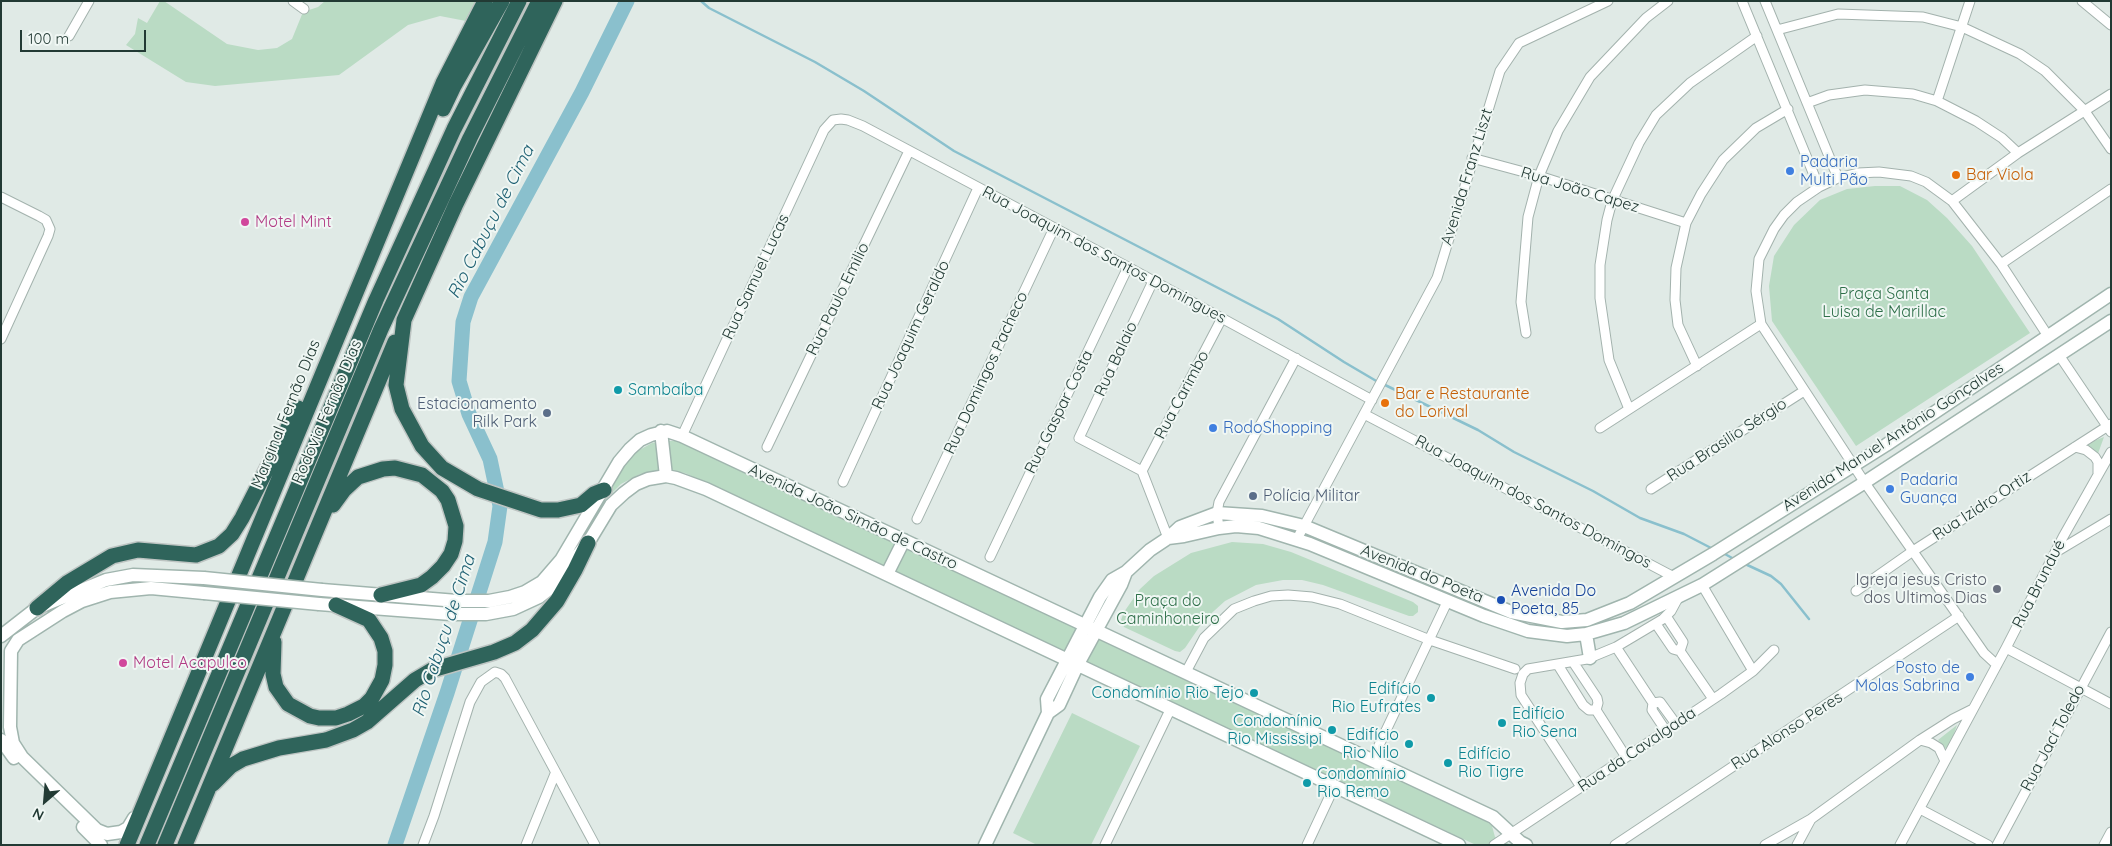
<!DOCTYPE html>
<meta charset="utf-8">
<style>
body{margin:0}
#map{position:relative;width:2112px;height:846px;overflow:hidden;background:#e0eae6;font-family:Quicksand,sans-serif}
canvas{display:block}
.frame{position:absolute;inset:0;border:2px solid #223a34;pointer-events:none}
.north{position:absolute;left:20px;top:776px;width:50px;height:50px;-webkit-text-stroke:4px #f0f7f4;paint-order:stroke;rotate:207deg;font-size:14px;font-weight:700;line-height:20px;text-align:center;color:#223a34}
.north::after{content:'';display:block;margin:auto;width:18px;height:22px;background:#223a34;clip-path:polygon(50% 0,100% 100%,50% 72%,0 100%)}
.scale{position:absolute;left:20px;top:30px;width:126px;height:22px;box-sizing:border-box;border:2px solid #223a34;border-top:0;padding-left:6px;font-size:15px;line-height:18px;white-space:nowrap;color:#223a34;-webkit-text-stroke:4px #f0f7f4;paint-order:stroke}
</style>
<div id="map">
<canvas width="2112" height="846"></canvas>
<div class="frame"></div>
<div class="north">N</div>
<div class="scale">100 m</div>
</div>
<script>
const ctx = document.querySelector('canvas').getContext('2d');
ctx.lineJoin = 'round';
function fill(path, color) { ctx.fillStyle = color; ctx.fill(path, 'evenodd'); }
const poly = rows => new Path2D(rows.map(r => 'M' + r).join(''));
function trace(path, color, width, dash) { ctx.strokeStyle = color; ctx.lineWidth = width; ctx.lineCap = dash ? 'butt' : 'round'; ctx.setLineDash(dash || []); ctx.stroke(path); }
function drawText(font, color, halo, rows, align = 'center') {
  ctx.font = font + ' Quicksand,sans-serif'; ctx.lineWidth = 4; ctx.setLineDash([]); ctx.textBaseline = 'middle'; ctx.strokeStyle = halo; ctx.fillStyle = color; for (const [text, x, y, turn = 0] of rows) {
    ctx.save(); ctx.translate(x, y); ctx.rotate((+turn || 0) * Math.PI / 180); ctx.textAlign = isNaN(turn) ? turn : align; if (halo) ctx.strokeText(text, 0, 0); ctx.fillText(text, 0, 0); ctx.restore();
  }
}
fill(poly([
 [160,1,164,1,227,44,258,50,277,48,292,39,303,12,318,7,325,1,476,1,466,21,440,16,408,25,339,75,215,86,186,82,126,45,135,34,138,18,147,23],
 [1875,186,1900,186,1927,200,1947,218,1972,246,2030,333,1856,446,1772,321,1769,286,1774,256,1794,225,1820,200,1847,189],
 [2104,437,2096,459,2093,451,2086,444],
 [665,441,678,441,1485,820,1492,826,1495,837,1511,845,1476,845,685,473,666,470,640,474,621,484,603,502,623,466,634,453,652,443],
 [1232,542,1263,544,1291,552,1413,602,1418,606,1418,612,1413,616,1409,616,1323,585,1302,580,1283,580,1256,585,1225,601,1204,620,1185,648,1180,652,1175,651,1124,627,1121,620,1124,612,1140,589,1154,576,1191,553],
 [1072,713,1140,746,1091,845,1037,845,1013,833],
 [1957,725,1948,751,1938,740]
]), '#badbc4');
trace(poly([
 [701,1,709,8,815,62,864,91,954,151,1278,319,1344,362,1378,382],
 [1383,384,1478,430,1514,452,1593,491,1640,518,1684,534,1713,549],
 [1723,553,1734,559],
 [1743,563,1771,576,1781,584,1809,619]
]), '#8ac0cd', 2.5);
trace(poly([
 [395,845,447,693,495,542,500,506,490,459,469,414,459,381,463,322,471,297,582,92,627,1]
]), '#8ac0cd', 15);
const street = poly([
 [293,1,304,9],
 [1742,1,1819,187],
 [1765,1,1838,178],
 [2082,1,2111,25],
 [1777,30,1838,14,1923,17,1962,27,2020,54,2045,71,2084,110,2111,149],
 [69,36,89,1],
 [1937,101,1970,1],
 [1807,103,1829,95,1865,90,1913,94,1937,101,1976,121,2002,138,2018,153],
 [1472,158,1539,176,1686,223],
 [1,197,39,216,46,220,50,229,48,236,1,339],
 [1952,201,2018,153,2111,94],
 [2001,264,2111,189],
 [1153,281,1079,438,1142,471,1168,538],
 [1526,333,1521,302,1528,217,1539,176,1558,131,1590,77,1646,18,1668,1],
 [2059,355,2111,432],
 [1697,366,1678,325,1675,300,1676,268,1686,223,1701,194,1723,160,1756,128,1788,109],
 [1629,409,1609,360,1600,298,1600,265,1607,220,1612,201,1639,143,1656,115,1690,83,1757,36],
 [1364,414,1674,577],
 [1600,428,1761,324],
 [682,436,824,130,833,120,841,119,848,120,863,126,1128,267,1372,400],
 [767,447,909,151],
 [2075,447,2086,450,2095,457,2098,462,2098,473],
 [1142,471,1222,318],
 [843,482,978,188],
 [1651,489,1804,391],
 [917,519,1054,228],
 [1219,528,1217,513,1219,502,1296,358],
 [1297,539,1437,278,1500,71,1519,43,1608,1],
 [2056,552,2111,519],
 [990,557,1128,267],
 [1702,585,1753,671],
 [1856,591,1913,551,2111,424],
 [1666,616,1683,642,1680,651],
 [1656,624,1673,649,1680,651,1713,699],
 [1616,647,1653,703,1652,710,1666,731],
 [2006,648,2111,704],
 [1573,662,1597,698,1598,703,1596,710,1626,757],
 [1558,665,1583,705,1589,710,1596,710],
 [1997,665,1984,653,1968,630,1865,483,1761,324,1756,291,1759,259,1774,229,1784,215,1797,202,1819,187,1838,178,1858,173,1879,172,1911,176,1926,182,1952,201,2001,264,2048,336],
 [1186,672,1204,638,1234,609,1254,601,1271,596,1288,595,1312,597,1340,604,1430,640,1515,669],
 [1653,703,1660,702,1676,724],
 [1920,740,1931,743,1939,748,1945,761],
 [1372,760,1448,600],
 [1581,787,1521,695,1520,683,1523,674,1528,669,1534,668,1587,659,1616,647,1663,619,1671,611,1678,598],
 [1920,809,1988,845],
 [423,845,434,816,470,702,481,682,495,672,501,674,505,678,595,845],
 [526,845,555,774],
 [1105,845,1171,708],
 [1307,845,1335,785],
 [1494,845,1721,694,1753,671,1774,650],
 [1615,845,1959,616],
 [1765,845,1811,819,1920,740,1953,719,1973,709],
 [1797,845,1811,819],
 [1900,845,2006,648,2063,537,2111,452],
 [1997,845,2111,632],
 [2104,845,2111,832]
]);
const secondary = poly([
 [661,431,666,476],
 [1168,538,1184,536,1219,528,1236,526,1259,528,1310,544,1484,616,1528,631,1567,636,1586,634,1624,623,1702,585,1859,486,2111,321],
 [887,574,904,540],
 [322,590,457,601,489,601,510,597,525,592,542,582,561,560,619,462,630,449,640,440,651,435,667,431,682,436,1493,817,1520,842,1526,845],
 [319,604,451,614,486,614,513,609,539,597,549,589,588,543,611,505,624,493,636,484,648,479,666,476,676,478,706,489,1459,845],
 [1586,634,1590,658],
 [1,636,37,608,106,580,133,575,204,578],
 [1048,713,1047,699,1100,597,1112,580,1126,572,1150,550,1168,538,1180,527,1217,513,1262,516,1304,526,1511,612,1562,622,1587,620,1630,603,1713,554,1886,445,2111,294],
 [1,740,14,758],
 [134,818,128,828,121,832,107,834,97,830,22,757,13,743,10,727,11,651,18,640,63,611,82,601,110,592,151,588,204,593],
 [83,827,101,845],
 [985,845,1048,713,1059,705,1078,664,1121,585,1126,572]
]);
const highway = poly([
 [555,1,456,204,404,320,396,385,402,409,422,446,442,468,478,489,541,510,558,510,581,505,594,494,604,490],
 [443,109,454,86,502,1],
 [333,505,344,490,358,477,383,469,395,468,422,475,442,491,448,500,456,526,455,541,451,554,443,566,432,577,421,585,381,595],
 [37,608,67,583,112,556,138,550,196,555,219,546,232,534,242,518,298,408],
 [274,642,273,674,276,687,288,704,310,716,319,718,336,718,348,714,364,706,372,698,382,680,385,665,385,651,381,638,369,620,336,605],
 [213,784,231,766,243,759,279,748,326,740,353,730,367,722,415,680,432,670,494,652,515,643,532,630,557,601,575,570,588,543],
 [127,845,443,83,485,1],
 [147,845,376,300,454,129,519,1],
 [165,845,381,329,470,138,539,1],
 [185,845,395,342]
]);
trace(street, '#a3b2ad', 11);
trace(secondary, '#a0b5ae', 15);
trace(highway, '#bdc4c2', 18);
trace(street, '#fff', 9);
trace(secondary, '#fff', 12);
trace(highway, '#2f645b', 15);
const secondaryBridge = poly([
 [204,578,322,590],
 [204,593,319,604]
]);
trace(secondaryBridge, '#a0b5ae', 15, []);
trace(secondaryBridge, '#fff', 12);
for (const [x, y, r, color] of [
 [1790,171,5,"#3f7fe0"],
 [1956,175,5,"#e8710a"],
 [245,222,5,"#d1479c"],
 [618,390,5,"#0f9aa8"],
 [1385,403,5,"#e8710a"],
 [547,413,5,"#5c6f8a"],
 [1213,428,5,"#3f7fe0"],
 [1890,489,5,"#3f7fe0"],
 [1253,496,5,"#5c6f8a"],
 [1997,589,5,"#6b7280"],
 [1501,600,5,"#1a4fb4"],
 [123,663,5,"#d1479c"],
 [1970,677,5,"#3f7fe0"],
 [1254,693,5,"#0f9aa8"],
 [1431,698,5,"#0f9aa8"],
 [1502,723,5,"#0f9aa8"],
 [1332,730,5,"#0f9aa8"],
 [1409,744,5,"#0f9aa8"],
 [1448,763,5,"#0f9aa8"],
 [1307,783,5,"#0f9aa8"]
]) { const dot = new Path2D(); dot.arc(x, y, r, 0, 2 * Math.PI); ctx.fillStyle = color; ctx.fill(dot); trace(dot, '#f0f7f4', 2); }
drawText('16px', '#366cbe', '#f0f7f4', [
 ["Padaria",1800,162],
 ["Multi Pão",1800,180],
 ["RodoShopping",1223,428],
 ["Padaria",1900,480],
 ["Guança",1900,498],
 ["Posto de",1960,668,"right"],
 ["Molas Sabrina",1960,686,"right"]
], 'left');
drawText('16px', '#c56008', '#f0f7f4', [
 ["Bar Viola",1966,175],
 ["Bar e Restaurante",1395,394],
 ["do Lorival",1395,412]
], 'left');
drawText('16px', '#223a34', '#f0f7f4', [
 ["Avenida Franz Liszt",1467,177,-73],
 ["Rua João Capez",1580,190,17],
 ["Rua Joaquim dos Santos Domingues",1104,255,28],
 ["Rua Samuel Lucas",756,277,-65],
 ["Rua Paulo Emilio",838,299,-64],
 ["Rua Joaquim Geraldo",911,335,-65],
 ["Rua Balaio",1116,359,-65],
 ["Rua Domingos Pacheco",986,373,-65],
 ["Rua Carimbo",1182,395,-62],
 ["Rodovia Fernão Dias",327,412,-67],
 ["Rua Gaspar Costa",1059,412,-64],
 ["Marginal Fernão Dias",286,414,-68],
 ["Avenida Manuel Antônio Gonçalves",1893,437,-33],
 ["Rua Brasilio Sérgio",1727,440,-33],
 ["Rua Joaquim dos Santos Domingos",1533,502,28],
 ["Rua Izidro Ortiz",1982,506,-33],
 ["Avenida João Simão de Castro",853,517,25],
 ["Avenida do Poeta",1422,574,22],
 ["Rua Brundué",2039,584,-63],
 ["Rua Alonso Peres",1787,731,-33],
 ["Rua Jací Toledo",2053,738,-62],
 ["Rua da Cavalgada",1637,750,-34]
]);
drawText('16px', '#b23c85', '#f0f7f4', [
 ["Motel Mint",255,222],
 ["Motel Acapulco",133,663]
], 'left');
drawText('16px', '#2e6f49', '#f0f7f4', [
 ["Praça Santa",1884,294],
 ["Luisa de Marillac",1884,312],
 ["Praça do",1168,601],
 ["Caminhoneiro",1168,619]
]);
drawText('16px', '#0d838f', '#f0f7f4', [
 ["Sambaíba",628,390],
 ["Edifício",1421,689,"right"],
 ["Rio Eufrates",1421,707,"right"],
 ["Condomínio Rio Tejo",1244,693,"right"],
 ["Edifício",1512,714],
 ["Rio Sena",1512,732],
 ["Condomínio",1322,721,"right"],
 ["Rio Mississipi",1322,739,"right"],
 ["Edifício",1399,735,"right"],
 ["Rio Nilo",1399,753,"right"],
 ["Edifício",1458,754],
 ["Rio Tigre",1458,772],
 ["Condomínio",1317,774],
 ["Rio Remo",1317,792]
], 'left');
drawText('16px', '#4e5e75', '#f0f7f4', [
 ["Estacionamento",537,404],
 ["Rilk Park",537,422],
 ["Polícia Militar",1263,496,"left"]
], 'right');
drawText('16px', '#5b616d', '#f0f7f4', [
 ["Igreja jesus Cristo",1987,580],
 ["dos Ultimos Dias",1987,598]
], 'right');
drawText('16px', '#164399', '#f0f7f4', [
 ["Avenida Do",1511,591],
 ["Poeta, 85",1511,609]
], 'left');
drawText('italic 18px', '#1f6173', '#f0f7f4', [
 ["Rio Cabuçu de Cima",491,222,-63],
 ["Rio Cabuçu de Cima",444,636,-72]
]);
</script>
